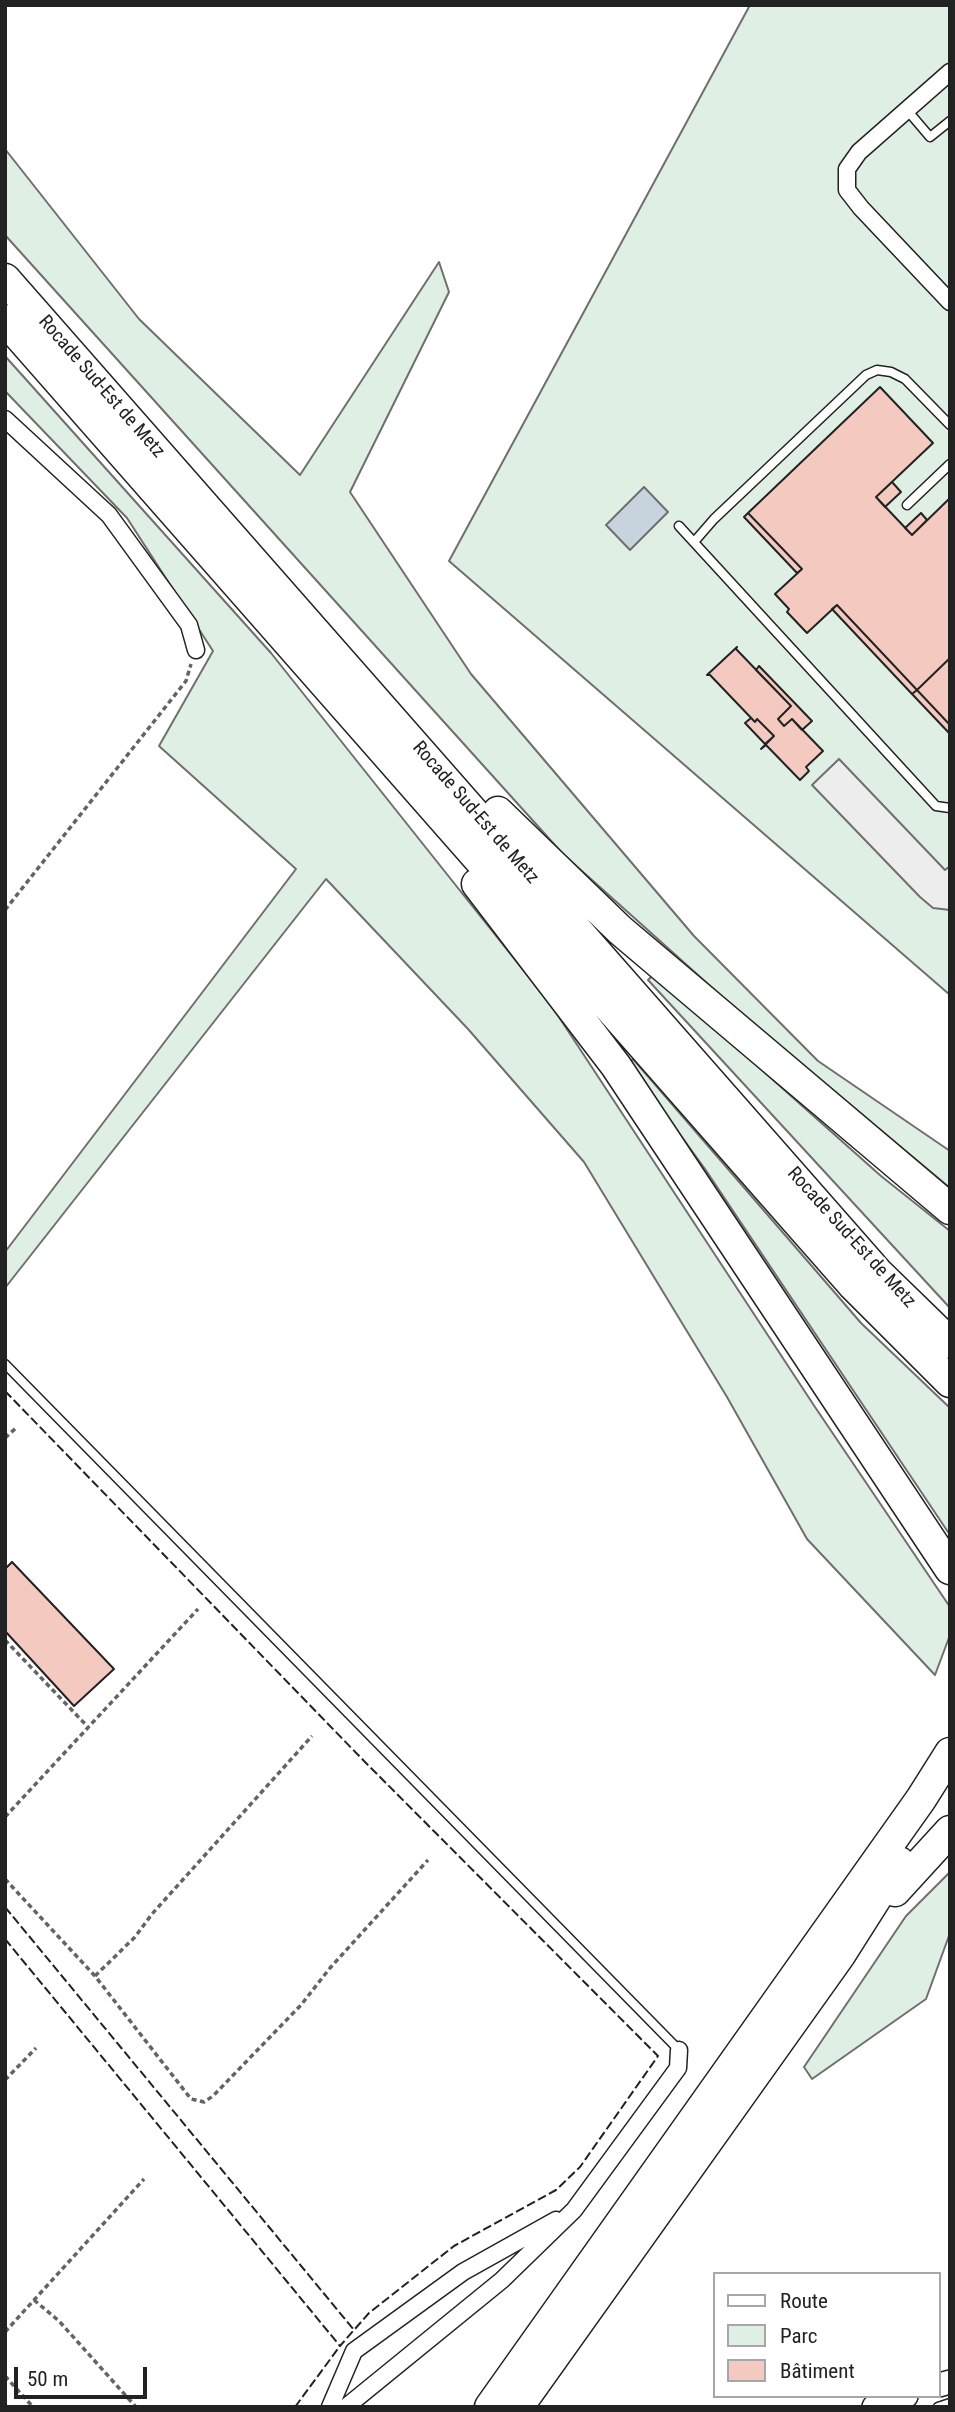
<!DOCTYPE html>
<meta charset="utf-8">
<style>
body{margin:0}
#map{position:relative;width:955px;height:2412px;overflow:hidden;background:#fff;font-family:"Roboto Condensed",sans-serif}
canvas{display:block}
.frame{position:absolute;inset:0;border:7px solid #222;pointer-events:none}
.legend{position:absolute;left:713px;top:2272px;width:228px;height:126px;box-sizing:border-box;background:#fff;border:2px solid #a7a7a7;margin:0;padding:9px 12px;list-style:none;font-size:21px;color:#222}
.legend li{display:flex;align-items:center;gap:14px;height:35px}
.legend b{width:35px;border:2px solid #a7a7a7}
.scale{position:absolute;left:14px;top:2367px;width:133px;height:32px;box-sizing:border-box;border:4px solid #222;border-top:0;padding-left:9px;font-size:21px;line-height:24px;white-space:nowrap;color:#222;-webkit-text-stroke:5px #fff;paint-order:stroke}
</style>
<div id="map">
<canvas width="955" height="2412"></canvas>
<div class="frame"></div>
<ul class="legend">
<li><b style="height:9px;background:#fff"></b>Route</li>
<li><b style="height:19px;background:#e0efe3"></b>Parc</li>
<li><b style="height:19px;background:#f3c9c0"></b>Bâtiment</li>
</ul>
<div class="scale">50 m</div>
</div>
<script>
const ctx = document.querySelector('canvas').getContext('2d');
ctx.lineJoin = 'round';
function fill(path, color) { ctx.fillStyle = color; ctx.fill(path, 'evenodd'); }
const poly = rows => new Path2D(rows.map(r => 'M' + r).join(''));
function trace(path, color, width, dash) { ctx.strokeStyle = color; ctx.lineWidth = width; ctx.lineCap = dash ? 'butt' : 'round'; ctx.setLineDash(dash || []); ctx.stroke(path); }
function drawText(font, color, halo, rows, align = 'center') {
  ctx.font = font + ' "Roboto Condensed",sans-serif'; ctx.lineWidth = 5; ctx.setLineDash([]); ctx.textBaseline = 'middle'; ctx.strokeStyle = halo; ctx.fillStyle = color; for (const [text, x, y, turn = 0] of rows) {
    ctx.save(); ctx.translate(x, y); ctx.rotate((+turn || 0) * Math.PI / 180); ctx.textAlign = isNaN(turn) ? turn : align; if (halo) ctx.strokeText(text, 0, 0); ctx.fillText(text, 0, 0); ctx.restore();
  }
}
const green = poly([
 [750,5,950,5,950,995,449,561,750,5],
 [5,149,139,319,300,475,439,262,449,292,350,492,471,674,694,936,818,1061,950,1151,950,1188,747,1019,563,854,5,235,5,149],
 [5,356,271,653,551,1005,815,1407,950,1607,950,1635,935,1675,807,1539,727,1397,584,1162,468,1029,326,879,5,1288,5,1252,296,869,159,746,213,651,127,518,5,391,5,356],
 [654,974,881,1176,950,1231,950,1308,648,980,654,974],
 [633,1059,861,1323,950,1408,950,1535,705,1169,628,1063,633,1059],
 [950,1872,950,1933,926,1999,812,2079,804,2067,906,1916,950,1872]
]);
fill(green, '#e0efe3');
trace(green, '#6f6f6f', 2);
const parking = poly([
 [839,759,945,870,950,866,950,910,933,908,920,897,812,785,839,759]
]);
fill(parking, '#ededed');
trace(parking, '#6f6f6f', 2);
const water = poly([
 [644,487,668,512,630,550,606,525,644,487]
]);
fill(water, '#c7d3dd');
trace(water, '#6f6f6f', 2);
const building = poly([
 [880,387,933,443,876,497,912,535,950,498,950,658,917,690,837,605,807,633,787,612,789,609,775,594,802,569,748,513,880,387],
 [892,482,901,492,885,507,876,497,892,482],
 [748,513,802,569,797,573,744,517,748,513],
 [921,513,927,520,912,535,905,528,921,513],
 [837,605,917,690,912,694,832,609,837,605],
 [737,647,736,649,791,706,778,719,784,726,792,719,823,751,806,767,809,771,800,780,766,745,761,749,774,736,757,719,755,722,710,675,707,675,737,647],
 [950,658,950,725,917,690,950,658],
 [759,666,812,721,802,730,792,719,784,726,778,719,791,706,756,670,759,666],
 [917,690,950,725,950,734,912,694,917,690],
 [751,718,755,722,757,719,774,736,765,744,745,723,751,718],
 [12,1562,114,1669,74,1706,5,1631,5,1569,12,1562]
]);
fill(building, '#f3c9c0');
trace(building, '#222', 2);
const lane = poly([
 [907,110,930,137,950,121],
 [907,505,950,464],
 [679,526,936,806,950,808],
 [694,542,714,519,866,375,877,370,891,372,905,379,950,425],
 [5,1364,679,2050],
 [938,2407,950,2403]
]);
const street = poly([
 [950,72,859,152,847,169,847,190,861,208,950,302],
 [5,419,109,515,189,625,196,650],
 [330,2407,354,2351,463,2272,556,2220],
 [346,2407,502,2280,574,2210,678,2068,679,2050]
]);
const secondary = poly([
 [939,2385,950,2382],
 [874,2407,906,2396]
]);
const highway = poly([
 [5,279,877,1272,950,1343],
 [5,320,854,1286,950,1382],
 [498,812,620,930,950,1209],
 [477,884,616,1066,950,1569],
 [895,1891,950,1831],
 [490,2407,921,1799,950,1753],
 [518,2407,840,1955,899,1862]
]);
trace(lane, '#222', 11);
trace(street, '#222', 19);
trace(secondary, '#222', 26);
trace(highway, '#222', 33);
trace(poly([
 [5,910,186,681,191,664],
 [5,1438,16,1428],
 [5,1640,88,1727],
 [5,1817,198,1609],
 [5,1879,95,1976,191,2099,204,2102,213,2096,301,2005,330,1968,428,1860],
 [95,1976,135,1937,152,1914,312,1736],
 [5,2080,36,2048],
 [34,2300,59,2321,136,2407],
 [5,2332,144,2179],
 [5,2376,33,2407]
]), '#646464', 3.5, [5, 3.5]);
trace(lane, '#fff', 8);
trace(street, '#fff', 16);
trace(secondary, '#fff', 23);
trace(highway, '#fff', 30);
trace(poly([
 [5,1391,364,1761,658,2056,580,2167,556,2190,454,2246,369,2313,354,2330,5,1907],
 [5,1939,340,2346,354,2330],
 [295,2407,340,2346]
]), '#222', 2, [9, 3.5]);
drawText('19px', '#222', '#fff', [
 ["Rocade Sud-Est de Metz",101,387,49],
 ["Rocade Sud-Est de Metz",475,813,49],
 ["Rocade Sud-Est de Metz",851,1238,48]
]);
</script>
